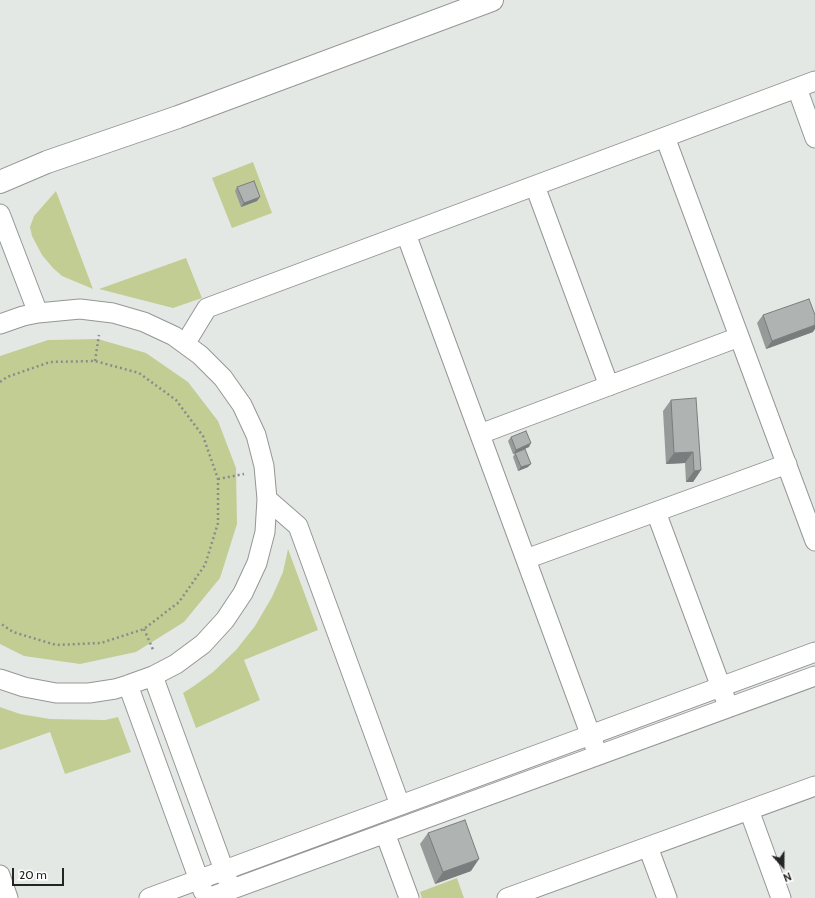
<!DOCTYPE html>
<style>
body{margin:0}
#map{position:relative;width:815px;height:898px;overflow:hidden;background:#e4e8e5;font-family:Cabin,sans-serif}
canvas{display:block}
.north{position:absolute;left:763px;top:846px;width:40px;height:40px;-webkit-text-stroke:3px #fff;paint-order:stroke;rotate:159deg;font-size:11px;font-weight:700;line-height:16px;text-align:center;color:#232423}
.north::after{content:'';display:block;margin:auto;width:14px;height:18px;background:#232423;clip-path:polygon(50% 0,100% 100%,50% 72%,0 100%)}
.scale{position:absolute;left:12px;top:868px;width:52px;height:18px;box-sizing:border-box;border:2px solid #232423;border-top:0;padding-left:5px;font-size:12px;line-height:14px;white-space:nowrap;color:#232423;-webkit-text-stroke:3px #fff;paint-order:stroke}
</style>
<div id="map">
<canvas width="815" height="898"></canvas>
<div class="north">N</div>
<div class="scale">20 m</div>
</div>
<script>
const ctx = document.querySelector('canvas').getContext('2d');
ctx.lineJoin = 'round';
function fill(path, color) { ctx.fillStyle = color; ctx.fill(path, 'evenodd'); }
const poly = rows => new Path2D(rows.map(r => 'M' + r).join(''));
function trace(path, color, width, dash) { ctx.strokeStyle = color; ctx.lineWidth = width; ctx.lineCap = dash ? 'butt' : 'round'; ctx.setLineDash(dash || []); ctx.stroke(path); }
fill(poly([
 [253,162,272,213,232,228,212,178],
 [56,191,93,289,62,276,53,268,42,255,32,236,30,227,34,216],
 [186,258,202,298,173,308,99,289],
 [98,339,146,353,188,382,218,421,236,468,237,524,220,578,184,622,136,652,80,664,24,656,0,644,0,356,48,340],
 [288,549,318,630,244,660,260,700,196,728,183,693,194,686,213,672,236,650,255,626,272,597,283,572],
 [0,707,20,714,50,719,105,720,118,717,131,752,65,774,50,732,0,750],
 [457,878,464,898,422,898,420,892]
]), '#c2cd94');
const minor = poly([
 [797,88,815,138],
 [665,137,815,541],
 [535,186,609,386],
 [0,214,38,313],
 [406,234,595,747],
 [0,324,23,316,38,313,80,309,113,313,144,322,174,336,200,355,223,378,242,405,256,435,264,466,267,499,265,532,257,563,243,593,225,620,203,644,176,664,153,676,128,685,115,689,89,693,56,693,24,687,0,679],
 [185,344,207,308,815,81],
 [480,434,739,337],
 [267,499,298,526,400,805],
 [656,512,725,698],
 [526,559,787,464],
 [153,676,228,881],
 [128,685,203,891],
 [749,810,781,898],
 [385,833,409,898],
 [648,847,667,898],
 [0,875,8,898],
 [149,898,815,652],
 [208,898,815,676],
 [507,898,815,786]
]);
const major = poly([
 [0,182,47,162,178,117,492,0]
]);
trace(minor, '#949795', 21);
trace(major, '#949795', 24);
trace(poly([
 [95,361,99,335],
 [0,382,7,377,50,362,95,361,139,373,176,400,203,436,218,479,218,523,205,565,179,602,144,629,101,643,56,645,13,632,0,623],
 [218,479,244,474],
 [144,629,154,652]
]), '#8a8c8a', 2.5, [2, 3]);
trace(minor, '#fff', 19);
trace(major, '#fff', 22);
fill(poly([
 [237,187,257,201,241,207,235,191],
 [763,315,813,332,766,349,757,323],
 [671,400,701,470,693,482,686,482,685,463,666,464,663,411],
 [511,437,529,447,516,452,528,467,518,471,513,457,515,453,513,454,508,441],
 [428,833,471,871,435,884,420,844]
]), '#969a99');
fill(poly([
 [260,197,257,201,241,207,244,203],
 [815,325,815,329,813,332,766,349,772,341],
 [531,443,529,447,513,454,516,450],
 [693,452,685,463,666,464,674,453],
 [531,464,528,467,518,471,521,467],
 [701,470,693,482,686,482,694,471],
 [479,859,471,871,435,884,443,872]
]), '#7a7d7d');
const building = poly([
 [254,181,260,197,244,203,237,187,254,181],
 [809,299,815,315,815,325,772,341,763,315,809,299],
 [696,398,701,470,694,471,693,452,674,453,671,400,696,398],
 [526,431,531,443,516,450,511,437,526,431],
 [525,449,531,464,521,467,515,453,525,449],
 [465,820,479,859,443,872,428,833,465,820]
]);
fill(building, '#afb3b2');
trace(building, '#7a7d7d', 1);
</script>
